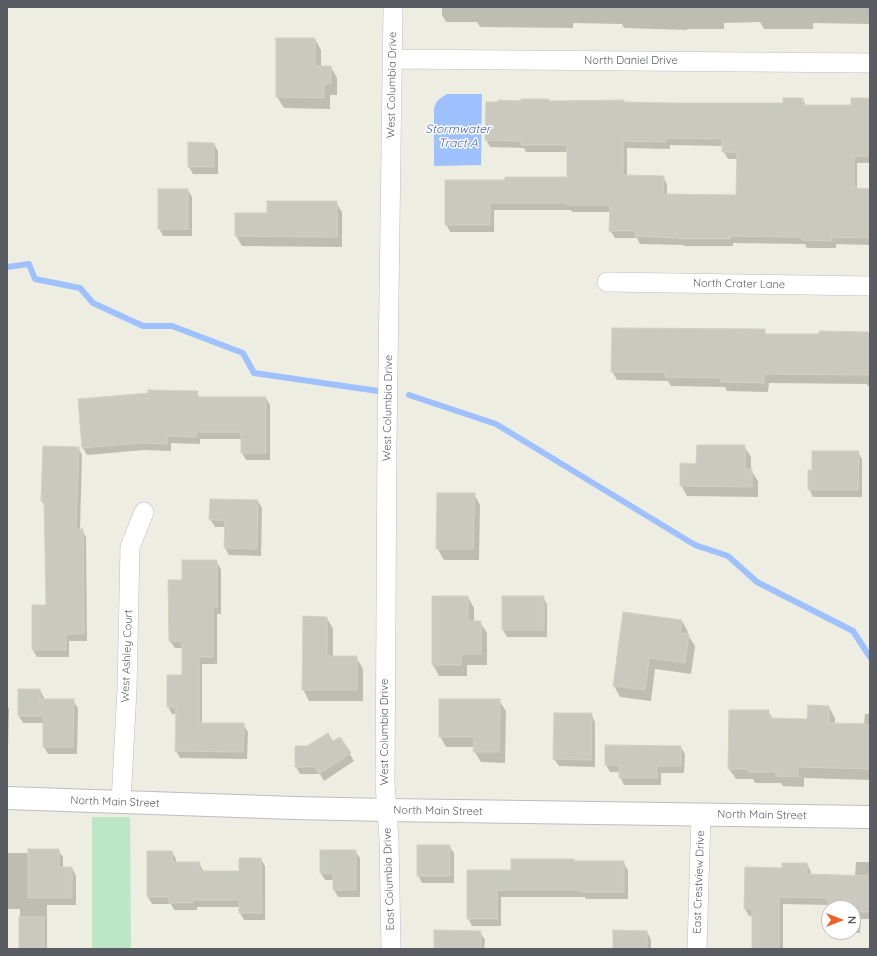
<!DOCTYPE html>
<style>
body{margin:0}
#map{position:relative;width:877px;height:956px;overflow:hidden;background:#edede1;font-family:Quicksand,sans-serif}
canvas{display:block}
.frame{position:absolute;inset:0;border:8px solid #5a5c63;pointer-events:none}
.north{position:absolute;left:821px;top:900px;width:40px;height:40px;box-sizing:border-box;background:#fff;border:1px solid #bdbec1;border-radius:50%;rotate:90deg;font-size:11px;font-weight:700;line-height:16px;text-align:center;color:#5a5c63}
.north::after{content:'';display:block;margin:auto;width:14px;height:18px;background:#ef5f26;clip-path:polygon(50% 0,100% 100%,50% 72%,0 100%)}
</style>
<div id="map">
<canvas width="877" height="956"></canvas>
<div class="frame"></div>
<div class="north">N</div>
</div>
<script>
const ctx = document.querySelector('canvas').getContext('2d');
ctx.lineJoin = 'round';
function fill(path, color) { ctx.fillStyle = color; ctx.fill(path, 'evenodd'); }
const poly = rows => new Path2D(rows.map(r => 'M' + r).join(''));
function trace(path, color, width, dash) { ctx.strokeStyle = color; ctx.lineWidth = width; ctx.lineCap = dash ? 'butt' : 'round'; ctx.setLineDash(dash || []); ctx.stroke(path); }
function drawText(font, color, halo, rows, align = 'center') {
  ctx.font = font + ' Quicksand,sans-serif'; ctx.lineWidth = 3; ctx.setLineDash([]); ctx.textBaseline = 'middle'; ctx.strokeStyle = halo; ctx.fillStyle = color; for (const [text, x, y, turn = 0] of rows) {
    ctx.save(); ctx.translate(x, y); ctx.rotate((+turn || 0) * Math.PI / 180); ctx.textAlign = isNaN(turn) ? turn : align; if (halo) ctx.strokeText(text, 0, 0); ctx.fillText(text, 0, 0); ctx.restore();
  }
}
fill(poly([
 [92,817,130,817,131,949,92,949]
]), '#bce6c5');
fill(poly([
 [447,94,482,94,481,165,434,166,434,108,437,101,442,97]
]), '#9fc1ff');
fill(poly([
 [442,7,870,7,870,24,813,23,813,29,764,29,760,22,724,23,724,29,687,29,687,30,624,28,622,24,573,23,573,28,480,27,477,22,446,22,442,15],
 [277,39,315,39,321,50,321,67,331,67,337,78,337,95,330,95,330,109,284,108,277,97],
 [803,99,806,106,852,106,870,99,870,163,857,163,857,189,870,190,870,245,836,244,836,248,807,248,805,244,733,243,733,246,684,246,684,245,640,244,637,238,615,238,610,230,611,212,572,212,571,210,494,210,494,232,450,232,446,224,506,181,568,178,568,152,526,152,524,148,490,147,486,140,522,102,549,100,550,102,676,104,784,104],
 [670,145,723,146,723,151,728,159,738,159,737,196,667,195,667,184,663,177,627,176,627,148,670,149],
 [189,143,214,144,218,151,218,174,193,174,189,167],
 [188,190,192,197,192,236,163,236,159,228],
 [336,202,342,212,342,247,242,246,236,236],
 [764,330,767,335,820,335,868,333,870,337,870,386,868,386,867,384,769,383,768,392,727,391,725,387,671,386,668,381,617,380,612,371],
 [197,392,200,398,266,398,270,405,270,460,246,460,242,453,242,439,200,439,200,444,171,443,171,451,144,450,87,455,83,448],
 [744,446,751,457,751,470,758,481,758,497,687,496,681,485,697,465],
 [78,447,82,455,80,530,82,530,86,537,87,641,69,641,69,657,37,657,33,650,47,606,45,507,42,501],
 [858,452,862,459,862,497,813,497,809,489,813,471],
 [474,494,480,505,479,560,444,560,437,548],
 [258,501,262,508,261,556,229,555,225,548,225,527,215,527,210,519],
 [216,561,221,569,221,614,217,614,217,664,202,664,202,724,243,724,248,732,247,759,180,758,176,751,176,714,172,714,168,707,183,676,183,648,175,648,170,641,183,581],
 [468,597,474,608,474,622,480,622,487,633,487,665,467,665,467,676,439,676,433,665],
 [543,597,547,604,547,637,507,637,503,630],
 [327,618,333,629,333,657,356,657,363,669,363,701,309,701,303,689],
 [682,621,688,632,688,635,695,646,691,674,655,669,651,701,620,697,614,686],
 [40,690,44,698,44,700,73,700,78,708,77,754,48,754,44,747,44,723,23,723,19,716],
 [499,700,506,711,505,763,481,762,474,751,475,747,446,747,440,736],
 [7,706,9,709,8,750,7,750],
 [829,707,835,718,835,724,864,725,865,714,870,714,870,780,804,778,804,787,783,786,781,783,755,783,753,779,736,779,729,769,768,711,773,719,808,720],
 [555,714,591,714,595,722,595,767,559,766,554,759],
 [340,738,354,761,324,781,320,774,300,774,296,767,307,747,333,743],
 [681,747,685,754,684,773,661,773,661,785,624,785,620,777,620,772,610,772,606,765],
 [449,846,454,853,454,883,422,883,418,875],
 [58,850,63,857,63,868,72,868,76,876,76,905,47,905,47,949,20,949,20,909,7,909,7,853,29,853],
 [355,851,360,858,360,897,338,897,334,890,334,880,325,880,321,873],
 [172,852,176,859,176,863,199,863,204,872,240,872,261,859,265,866,265,920,244,920,240,913,240,907,197,907,197,910,174,910,171,904,152,904,148,897],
 [573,860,575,862,623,862,628,870,628,899,586,899,585,897,501,897,501,926,472,926,468,918,512,871],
 [856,862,870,862,870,919,861,919,860,933,832,932,853,932,853,908,829,908,829,927,828,925,828,905,783,904,783,949,753,949,753,916,749,916,745,909,782,869,807,864,811,872,811,875,855,877],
 [480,932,485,940,484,949,435,949],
 [647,932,651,939,651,949,614,949]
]), '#0003');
trace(poly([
 [7,267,29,264,35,279,80,288,93,303,143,326,172,326,243,353,254,373,378,391],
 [409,395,496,424,695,545,728,556,757,582,853,631,870,657]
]), '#9fc1ff', 6);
const building = poly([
 [276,38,315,38,315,66,331,66,331,84,324,84,324,98,276,97,276,38],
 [783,98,803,98,803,105,851,105,851,98,870,98,870,156,854,156,854,188,870,189,870,238,832,237,832,241,802,240,802,237,730,236,730,239,679,239,679,238,635,236,635,231,609,231,610,205,567,205,567,203,490,203,490,225,445,225,445,180,505,180,505,177,567,177,567,145,521,145,521,141,485,140,486,102,498,102,498,100,521,101,521,99,549,99,549,101,624,100,624,102,676,103,783,103,783,98],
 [666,138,722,139,722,152,737,152,736,195,663,194,664,176,623,175,623,141,666,142,666,138],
 [188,142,214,143,214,167,188,167,188,142],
 [158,189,188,189,188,229,158,229,158,189],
 [267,201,337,201,337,237,235,236,235,213,267,213,267,201],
 [612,328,765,329,765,334,819,334,819,331,868,332,868,338,870,338,870,375,764,374,764,383,721,382,721,378,665,377,665,372,611,372,612,328],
 [148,390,198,391,197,397,266,397,266,453,241,453,241,432,196,432,196,437,167,436,167,444,140,443,82,448,78,399,148,393,148,390],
 [697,445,745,445,745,469,752,469,752,487,680,486,680,463,696,464,697,445],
 [43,446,79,447,76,529,83,529,84,634,66,634,66,650,32,650,32,605,46,605,44,501,41,501,43,446],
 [812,451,859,451,858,490,808,490,808,470,812,470,812,451],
 [437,493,475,493,473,549,436,549,437,493],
 [210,499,258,500,257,549,224,548,225,520,209,520,210,499],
 [182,560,217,560,217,607,213,607,213,657,199,657,199,723,244,723,243,752,175,751,176,707,167,707,167,675,182,675,182,641,169,641,168,580,182,580,182,560],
 [432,596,468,596,468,621,481,621,481,654,461,654,461,665,432,665,432,596],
 [502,596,544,596,544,630,502,630,502,596],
 [623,612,682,620,680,633,689,634,685,663,649,658,645,690,613,686,623,612],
 [303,616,327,617,327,656,357,656,357,690,302,690,303,616],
 [18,689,40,689,40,699,74,699,73,747,43,747,43,716,18,716,18,689],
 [439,699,500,699,499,752,473,752,474,737,439,737,439,699],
 [808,705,829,706,829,723,870,724,870,769,798,767,798,777,776,776,776,772,748,772,748,769,728,769,729,710,769,710,769,718,807,719,808,705],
 [554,713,592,713,591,760,553,759,554,713],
 [328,733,333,741,340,737,351,753,319,774,315,767,295,767,295,746,307,746,328,733],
 [605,745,681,746,681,766,657,766,657,778,619,778,619,765,605,765,605,745],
 [417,845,450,845,450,876,417,876,417,845],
 [28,849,59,849,59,867,72,867,72,898,28,898,28,849],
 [320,850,356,850,356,890,333,890,333,873,320,873,320,850],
 [147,851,172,851,172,862,200,862,200,871,239,871,239,858,261,858,262,913,239,913,239,900,193,900,193,903,169,903,169,897,147,897,147,851],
 [511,859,574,859,574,861,624,861,624,892,580,892,580,890,497,890,497,919,467,919,467,870,511,870,511,859],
 [782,863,807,863,807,874,870,876,870,912,857,912,857,926,853,926,853,908,829,908,829,926,827,926,828,898,779,897,779,949,752,949,752,909,744,909,745,867,782,868,782,863],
 [19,917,44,917,44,949,19,949,19,917],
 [434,930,481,931,481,949,434,949,434,930],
 [613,930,647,931,647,949,613,949,613,930]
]);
fill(building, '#cac9c0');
trace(building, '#d2d0bf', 1);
const minor = poly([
 [393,59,870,63],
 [607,282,870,286],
 [121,802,127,689,130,547,144,512],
 [391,949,389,839,385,784,387,440,393,7],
 [697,949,701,814]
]);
const tertiary = poly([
 [7,798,295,808,387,810,870,817]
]);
trace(minor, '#bcbdc3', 20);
trace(tertiary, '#bcbdc3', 24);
trace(minor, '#fff', 19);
trace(tertiary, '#fff', 22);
drawText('11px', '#5a5c63', '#fff', [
 ["North Daniel Drive",631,61],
 ["West Columbia Drive",392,85,-89],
 ["North Crater Lane",739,284,1],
 ["West Columbia Drive",388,408,-89],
 ["West Ashley Court",127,656,-88],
 ["West Columbia Drive",385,732,-90],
 ["North Main Street",115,802,2],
 ["North Main Street",438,811,1],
 ["North Main Street",762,815,1],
 ["East Columbia Drive",389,879,-92],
 ["East Crestview Drive",699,882,-88]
]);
drawText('italic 12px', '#3e64c6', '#fff', [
 ["Stormwater",458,129],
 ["Tract A",458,143]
]);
</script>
